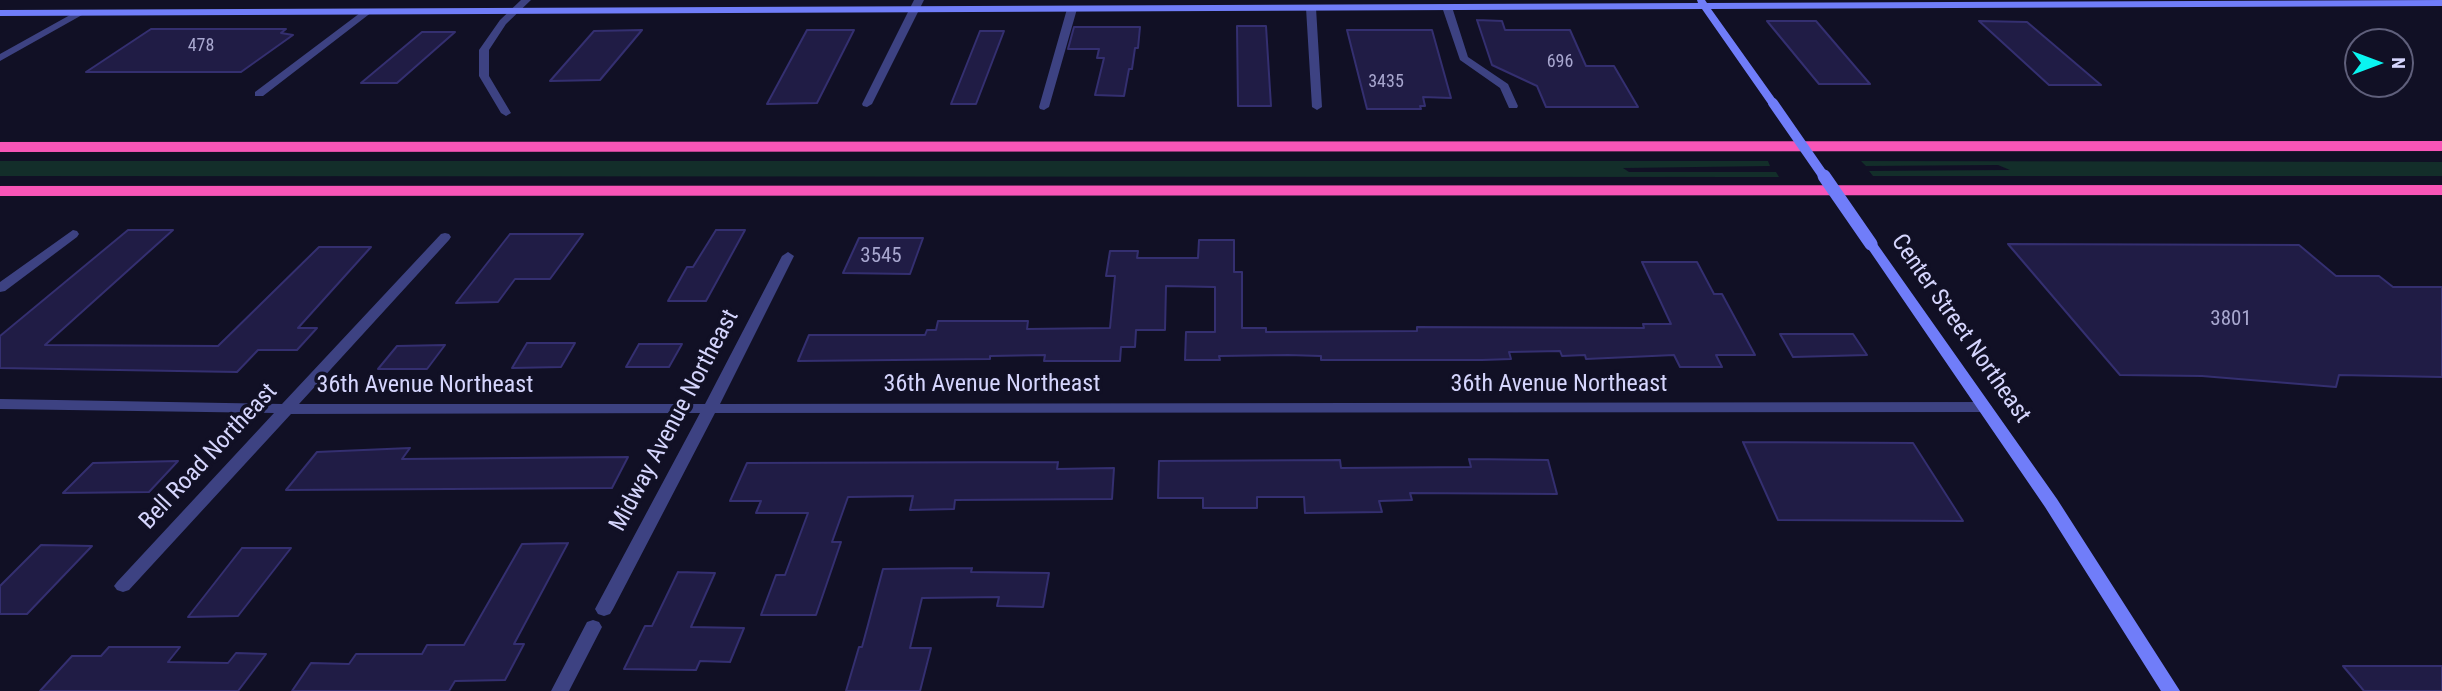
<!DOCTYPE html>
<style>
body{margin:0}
#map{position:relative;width:2442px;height:691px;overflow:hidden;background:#111025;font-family:"Roboto Condensed",sans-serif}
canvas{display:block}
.north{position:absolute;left:2344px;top:28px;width:70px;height:70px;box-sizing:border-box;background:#111025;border:2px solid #5f5f7b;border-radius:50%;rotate:90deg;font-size:19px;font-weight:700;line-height:28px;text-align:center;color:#d5d5fd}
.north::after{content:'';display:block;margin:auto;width:24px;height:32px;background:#0af5f0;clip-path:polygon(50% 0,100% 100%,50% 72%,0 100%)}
</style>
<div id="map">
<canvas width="2442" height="691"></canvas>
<div class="north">N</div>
</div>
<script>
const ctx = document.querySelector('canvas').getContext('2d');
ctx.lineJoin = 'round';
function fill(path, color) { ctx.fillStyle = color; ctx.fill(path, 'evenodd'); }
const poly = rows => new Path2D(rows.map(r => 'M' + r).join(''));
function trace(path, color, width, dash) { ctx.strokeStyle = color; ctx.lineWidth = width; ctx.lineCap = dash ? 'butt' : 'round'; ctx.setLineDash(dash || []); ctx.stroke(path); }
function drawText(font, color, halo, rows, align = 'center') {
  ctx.font = font + ' "Roboto Condensed",sans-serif'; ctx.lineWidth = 7; ctx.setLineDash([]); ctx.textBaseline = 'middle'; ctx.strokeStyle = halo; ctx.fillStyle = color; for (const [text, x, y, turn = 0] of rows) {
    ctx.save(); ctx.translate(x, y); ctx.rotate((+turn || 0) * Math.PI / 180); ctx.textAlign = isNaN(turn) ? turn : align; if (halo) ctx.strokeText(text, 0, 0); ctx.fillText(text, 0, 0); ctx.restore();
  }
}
fill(poly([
 [0,161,1768,161,1770,166,1623,168,1629,172,1776,172,1779,177,0,176],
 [1861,161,2442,162,2442,176,1873,176,1869,171,2010,170,1998,165,1866,166]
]), '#132e2a');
const building = poly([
 [1477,20,1502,21,1505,30,1570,30,1586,66,1614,66,1638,107,1546,107,1537,86,1492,65,1477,20],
 [1767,21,1816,21,1870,84,1819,84,1767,21],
 [1979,21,2027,22,2101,85,2049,85,1979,21],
 [1237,26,1266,26,1271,106,1238,106,1237,26],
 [1074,27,1140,27,1138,48,1135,48,1132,69,1129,69,1124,96,1095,95,1104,58,1097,58,1099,49,1068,49,1074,27],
 [151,29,286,29,281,33,293,35,241,72,86,72,151,29],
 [642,30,600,80,550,81,594,31,642,30],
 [807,30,854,30,817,103,767,104,807,30],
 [1347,30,1432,30,1451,98,1423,97,1425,106,1420,106,1421,109,1367,109,1347,30],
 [980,31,1004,31,976,104,951,104,980,31],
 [422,32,455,32,397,83,361,83,422,32],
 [128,230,173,230,45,345,218,346,319,247,371,247,298,328,317,328,297,350,258,350,237,372,0,368,0,336,128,230],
 [716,230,745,230,706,301,668,301,687,267,693,267,716,230],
 [510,234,583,234,550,279,515,279,498,302,456,303,510,234],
 [859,238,923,238,910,274,843,273,859,238],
 [1199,240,1234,240,1234,272,1242,272,1242,328,1266,328,1266,332,1417,331,1417,327,1644,328,1643,324,1671,324,1642,262,1697,262,1714,294,1722,294,1755,355,1716,355,1722,367,1680,367,1674,355,1586,359,1585,355,1562,356,1560,351,1509,352,1511,359,1482,360,1321,360,1321,356,1288,355,1219,356,1220,360,1185,360,1186,332,1215,332,1215,287,1166,286,1165,330,1136,330,1135,347,1121,347,1120,361,1044,361,1045,355,990,356,990,359,798,361,809,335,925,335,927,330,936,330,938,321,1028,321,1027,329,1110,328,1115,276,1106,276,1110,251,1138,251,1137,258,1198,258,1199,240],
 [2008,244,2299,245,2336,276,2379,276,2393,287,2442,287,2442,377,2339,375,2336,387,2202,376,2120,375,2008,244],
 [1780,334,1853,334,1867,355,1793,357,1780,334],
 [527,343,575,343,561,367,512,368,527,343],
 [639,344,682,344,669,367,626,367,639,344],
 [445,345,427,369,378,369,397,346,445,345],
 [1743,442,1913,443,1963,521,1778,520,1743,442],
 [410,448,402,459,628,457,612,488,286,490,317,452,410,448],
 [1469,459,1548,460,1557,494,1410,493,1412,500,1379,501,1382,512,1305,513,1304,497,1257,497,1257,508,1203,508,1203,498,1158,498,1159,461,1340,460,1341,468,1471,467,1469,459],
 [178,461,149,492,63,493,93,463,178,461],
 [1058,462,1057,469,1114,468,1112,499,955,500,954,509,910,510,913,496,848,497,832,542,841,542,816,615,761,615,776,575,785,575,808,513,756,513,761,501,730,501,747,463,1058,462],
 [568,543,514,644,524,644,505,680,455,681,449,691,292,691,311,663,349,664,356,654,422,654,427,645,464,645,522,544,568,543],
 [41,545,92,546,27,614,0,614,0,586,41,545],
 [242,548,291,548,238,616,188,617,242,548],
 [972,568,971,572,1049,573,1043,607,997,606,999,597,922,598,910,648,931,648,920,691,846,691,859,647,862,647,883,569,972,568],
 [678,572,715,573,691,627,744,628,730,662,700,661,696,670,624,669,645,626,652,626,678,572],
 [109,647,180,647,168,662,228,663,236,653,266,654,238,691,40,691,72,656,101,656,109,647],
 [2343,666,2442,666,2442,691,2364,691,2343,666]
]);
fill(building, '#201c45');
trace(building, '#342f70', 2);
fill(poly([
 [521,0,531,0,506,24,489,50,489,76,511,113,506,116,501,113,479,76,479,50,500,20,521,0],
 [914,0,924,0,872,104,867,107,863,106,862,104,914,0],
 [1311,5,1316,8,1322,107,1317,110,1312,107,1306,8,1311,5],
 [1444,5,1452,7,1468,57,1508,84,1518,106,1517,108,1509,108,1500,88,1460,60,1442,7,1444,5],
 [1072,6,1077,9,1049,107,1044,110,1040,109,1039,107,1067,9,1072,6],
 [79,10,84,13,82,15,0,61,0,54,79,10],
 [364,10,372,12,263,96,255,96,255,92,364,10],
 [73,230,77,231,79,234,77,237,5,291,0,292,0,282,73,230],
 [445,233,449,234,451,237,449,240,299,404,705,404,782,256,788,252,794,256,720,404,1985,402,1992,407,1985,412,715,413,613,609,610,614,604,616,598,614,595,609,700,413,291,414,129,590,123,592,117,590,114,586,117,582,274,413,0,409,0,399,282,404,441,234,445,233],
 [593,620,599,622,602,627,569,691,551,691,587,622,593,620]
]), '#3d4282');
fill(poly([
 [1697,0,1705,0,1707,3,2442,0,2442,6,1711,9,1778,103,1773,106,1769,105,1702,9,0,16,0,10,1698,3,1697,0],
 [1871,240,1875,241,2057,499,2180,691,2161,691,2045,507,1865,244,1871,240]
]), '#707df9');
fill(poly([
 [2442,141,2442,151,0,152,0,142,2442,141],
 [2442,185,2442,195,0,196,0,186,2442,185]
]), '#f855b7');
trace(poly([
 [1773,103,1825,178]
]), '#707df9', 10);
trace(poly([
 [1824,176,1871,244]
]), '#707df9', 13);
drawText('18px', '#a8a7cf', null, [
 ["478",201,46],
 ["696",1560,62],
 ["3435",1386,82]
]);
drawText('21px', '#a8a7cf', null, [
 ["3545",881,257],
 ["3801",2231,320]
]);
drawText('24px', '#d5d5fd', '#111025', [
 ["Center Street Northeast",1960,329,55],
 ["36th Avenue Northeast",992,385],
 ["36th Avenue Northeast",1559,385],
 ["36th Avenue Northeast",425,386],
 ["Midway Avenue Northeast",675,421,-62],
 ["Bell Road Northeast",209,457,-47]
]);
</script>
